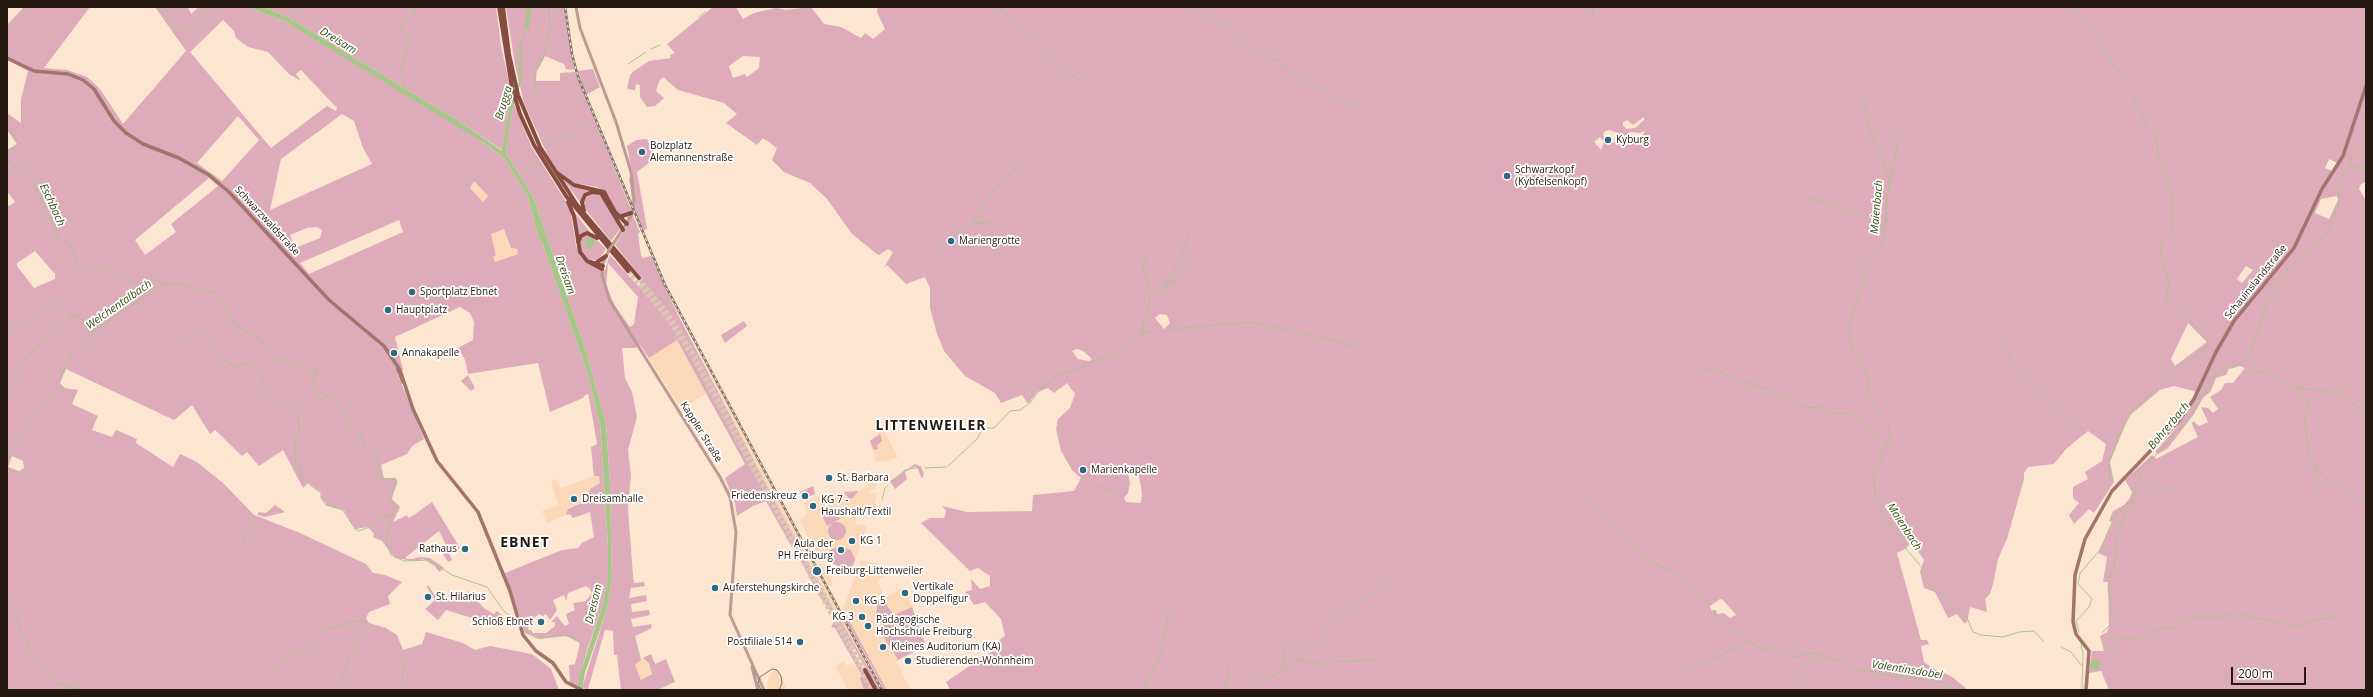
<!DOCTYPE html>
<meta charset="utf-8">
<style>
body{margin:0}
#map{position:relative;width:2373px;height:697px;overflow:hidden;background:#fde6d1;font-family:"Open Sans",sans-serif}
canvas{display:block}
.frame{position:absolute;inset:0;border:8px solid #23190f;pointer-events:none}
.scale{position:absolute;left:2231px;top:667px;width:75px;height:18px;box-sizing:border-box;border:2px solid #23190f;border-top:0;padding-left:5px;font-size:12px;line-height:14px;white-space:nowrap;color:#23190f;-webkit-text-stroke:3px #fff;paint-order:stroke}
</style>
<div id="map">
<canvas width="2373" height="697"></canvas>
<div class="frame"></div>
<div class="scale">200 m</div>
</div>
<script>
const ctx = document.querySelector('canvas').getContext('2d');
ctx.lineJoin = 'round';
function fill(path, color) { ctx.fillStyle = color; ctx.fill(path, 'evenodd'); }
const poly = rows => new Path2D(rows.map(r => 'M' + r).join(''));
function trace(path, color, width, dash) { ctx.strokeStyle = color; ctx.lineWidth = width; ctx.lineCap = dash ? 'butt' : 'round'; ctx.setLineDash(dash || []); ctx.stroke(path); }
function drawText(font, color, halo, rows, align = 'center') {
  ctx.font = font + ' "Open Sans",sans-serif'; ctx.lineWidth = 3.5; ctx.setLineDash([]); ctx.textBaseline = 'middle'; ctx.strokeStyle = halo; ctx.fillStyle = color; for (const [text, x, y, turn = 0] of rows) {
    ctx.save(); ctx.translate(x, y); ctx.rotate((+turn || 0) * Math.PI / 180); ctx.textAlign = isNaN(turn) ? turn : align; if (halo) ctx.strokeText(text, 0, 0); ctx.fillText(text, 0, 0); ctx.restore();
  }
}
fill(poly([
 [564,7,566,7,573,54,579,77,666,284,816,564,820,563,829,575,833,584,829,587,884,690,879,690,833,610,782,515,664,285,577,78,571,54],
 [474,180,488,196,483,202,470,188],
 [505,229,511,248,517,249,518,254,495,262,493,257,496,255,491,233],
 [677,340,707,393,681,409,649,358],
 [883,429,898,457,888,461,876,462,870,441],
 [593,466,599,466,600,483,590,489,588,501,569,507,566,515,547,523,542,511,558,505,551,481,557,479,561,488,594,476],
 [868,483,876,483,876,489,869,490,870,494,877,493,874,507,871,513,864,511,856,511,856,524,867,526,855,561,850,572,847,572,845,568,828,561,823,562,817,555,801,522,800,518,807,515,804,503,822,494,861,491,861,489,868,488],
 '529 545a5 5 0 1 1 10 0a5 5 0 1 1-10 0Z',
 [861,560,877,564,890,572,878,581,884,598,902,588,908,596,912,607,894,615,878,601,875,610,887,630,889,647,898,660,896,662,911,690,887,690,843,609],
 [643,658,649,663,652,674,640,680,635,665],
 [844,661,847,666,853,663,862,676,864,690,848,690,835,666],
 [776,669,780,673,786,687,782,690,766,690,769,675]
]), '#fbd8b8');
fill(poly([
 [24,7,90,7,44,68,67,70,87,77,100,89,123,124,186,51,155,7,188,7,191,14,199,7,247,7,284,21,463,128,504,158,528,197,538,236,543,245,587,372,600,424,608,545,608,579,603,603,587,650,577,686,570,683,569,665,575,664,580,643,566,636,539,639,525,633,505,573,562,550,578,548,582,543,594,537,590,512,573,518,570,514,566,515,568,509,579,504,601,501,588,501,590,489,600,483,599,476,594,476,591,447,597,444,589,397,588,394,585,395,583,398,550,412,538,363,468,374,465,360,458,348,473,340,474,322,470,313,460,307,395,337,403,370,397,373,424,439,412,446,407,454,381,465,384,478,395,478,397,481,392,499,400,507,393,522,407,515,408,518,414,515,432,502,460,548,449,553,452,560,448,562,441,551,447,547,439,531,406,557,407,559,413,559,419,557,430,558,444,568,439,572,435,566,423,559,414,561,395,558,382,541,373,537,374,534,368,527,355,529,344,510,327,505,321,497,322,493,308,483,303,488,283,450,259,466,247,452,242,456,215,430,210,434,192,405,174,420,66,369,60,383,65,388,78,390,72,404,98,416,92,430,112,437,116,430,137,439,136,443,173,467,180,454,197,462,224,484,254,515,300,533,366,564,373,573,385,575,402,582,388,596,390,604,369,612,366,618,369,623,386,628,397,635,403,650,422,644,426,632,463,643,475,650,490,646,532,654,551,669,559,690,7,690,7,207,15,202,7,191,7,150,17,144,7,130,7,113,21,123,21,99,28,71,7,60,7,25],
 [223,20,234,31,236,38,248,47,268,52,289,74,301,81,296,74,301,70,337,108,336,111,327,106,271,148,190,52],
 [342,114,354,121,363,148,372,164,270,210,281,159],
 [238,116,259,140,222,181,197,163],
 [209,178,218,186,171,224,176,232,145,255,135,240],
 [474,181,488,196,483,202,470,188],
 [399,220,403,232,309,274,300,263],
 [317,227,322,230,320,238,295,248,290,235,307,228],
 [504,229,511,248,517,249,518,254,495,262,493,257,496,255,491,234],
 [35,251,55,274,55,279,34,288,17,266,17,263],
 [12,456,23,461,24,468,19,471,8,467],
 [586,586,590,589,592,593,586,601,573,603,575,610,566,614,569,624,565,626,557,616,551,622,555,622,555,626,546,633,533,633,531,630,528,630,529,624,524,626,539,614,543,616,546,614,550,620,557,610,553,600,564,595,566,601,568,593],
 [264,7,496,7,501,46,513,100,508,112,503,151,459,121,286,16],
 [506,7,564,7,574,70,566,69,564,64,545,56,536,72,536,81,560,81,560,73,575,72,631,209,629,213,621,215,617,213,606,192,597,187,574,183,557,171,549,158,524,103,515,65],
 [713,7,736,7,743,19,754,13,776,8,786,10,811,7,824,24,841,27,861,38,865,33,873,39,885,29,877,12,878,7,2366,7,2366,182,2361,184,2359,189,2366,200,2366,690,2109,690,2101,671,2089,673,2092,651,2104,651,2100,636,2107,632,2109,627,2108,582,2103,582,2107,557,2098,553,2111,526,2112,522,2109,521,2113,511,2124,505,2130,498,2132,492,2125,480,2152,455,2156,459,2198,437,2192,424,2193,421,2199,426,2208,422,2201,407,2208,408,2213,413,2218,409,2210,397,2221,390,2225,383,2233,383,2245,368,2240,366,2229,369,2226,375,2216,378,2211,391,2203,398,2194,414,2168,448,2158,454,2155,452,2176,428,2196,398,2194,391,2174,386,2160,390,2129,416,2110,462,2114,482,2094,513,2089,509,2074,524,2069,515,2079,503,2073,498,2073,487,2088,479,2085,472,2102,461,2106,444,2088,431,2066,449,2054,464,2028,467,2024,473,2024,479,2007,539,1998,559,1993,584,1990,594,1985,599,1987,612,1970,607,1967,622,1964,623,1957,614,1948,618,1935,592,1924,588,1920,572,1924,560,1914,545,1910,544,1905,549,1897,553,1921,640,1927,640,1929,644,1921,646,1924,662,1934,669,1951,676,1968,690,950,690,946,682,995,649,994,644,1005,636,1001,619,985,602,974,605,965,592,972,590,971,579,980,589,990,586,990,576,978,568,970,571,921,523,930,518,944,518,946,511,942,506,967,512,1032,511,1033,495,1074,491,1081,478,1072,470,1061,451,1056,429,1058,419,1070,408,1075,394,1067,383,1054,393,1048,388,1037,392,1028,404,1022,395,1001,403,995,393,965,376,944,351,937,334,930,308,930,288,925,277,906,284,887,265,884,268,893,252,888,249,879,255,877,254,852,234,827,199,810,183,784,172,772,160,777,148,763,138,757,145,726,123,737,114,724,103,678,90,663,77,659,81,656,91,664,98,655,106,647,107,640,97,640,85,636,84,635,90,627,89,630,75,634,71,649,61,671,58,670,55,675,53,667,44],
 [743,56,760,57,759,68,747,77,745,74,733,78,729,66],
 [1644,117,1644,120,1635,128,1626,129,1623,125,1623,122,1627,120,1633,125],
 [1609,130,1619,133,1619,139,1609,145,1606,144,1603,135,1605,131],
 [1645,131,1642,136,1634,140,1624,138,1630,132,1640,133],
 [1600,137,1604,142,1601,150,1594,142],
 [2329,159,2337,163,2332,171,2325,168],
 [2337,196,2338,200,2329,219,2315,213,2321,199],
 [2246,266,2253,270,2242,283,2237,279],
 [1160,314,1167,315,1170,323,1164,329,1155,318],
 [2188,323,2207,342,2175,366,2171,359],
 [1077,349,1083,351,1092,359,1089,361,1078,359,1072,351],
 [1128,472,1137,474,1139,476,1142,493,1141,503,1126,502,1124,498,1128,493,1130,483],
 [1720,599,1723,600,1736,615,1730,618,1724,613,1717,614,1716,610,1712,611,1710,606],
 [593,69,600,87,586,95,577,71],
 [514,104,531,146,570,208,576,245,580,256,587,263,604,272,610,255,638,286,641,284,638,280,641,277,615,245,633,216,640,232,638,234,641,256,643,258,651,256,676,311,782,515,833,610,832,613,819,595,798,556,799,554,797,550,794,551,766,501,753,506,737,516,735,503,725,478,745,464,677,340,649,358,640,345,635,348,622,348,625,378,632,392,637,417,628,450,631,475,628,509,633,575,634,583,644,582,645,586,631,588,629,598,646,595,647,601,631,604,632,612,649,610,650,615,631,619,633,627,651,624,652,628,635,636,641,660,635,665,641,680,652,674,649,663,643,658,651,654,655,664,666,659,675,682,657,690,621,690,617,655,614,655,613,631,605,630,588,689,582,688,607,609,612,580,610,486,606,423,585,348,533,196,506,153,509,120],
 [608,263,638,297,634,324,630,327,615,306,606,287],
 [647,139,657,157,637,172,647,228,643,232,630,202,632,200,629,178,633,177,627,146,636,140],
 [564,181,578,187,596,189,602,192,607,196,616,214,624,222,616,216,602,192,589,191,583,195,580,202],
 [592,193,599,194,604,198,620,229,611,241,586,210,584,202,588,195],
 [575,214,575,213,590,232,579,236],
 [587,234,594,237,606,249,598,260,589,260,581,250,579,241],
 [744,321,747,326,725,343,721,335],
 [468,375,475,388,471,391,461,381],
 [880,434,882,441,877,445,878,449,874,450,870,441],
 [915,464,921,467,924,474,922,479,917,467,914,467,905,472,907,479,895,489,890,481],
 [813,486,815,494,804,499,800,492],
 [858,491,853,498,849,499,844,492],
 [275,505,285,512,265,517,258,515,258,512,266,513],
 [828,505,840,519,827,526,819,509],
 '828 531a9 9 0 1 1 18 0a9 9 0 1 1-18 0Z',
 [837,548,839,555,844,554,844,548,851,550,855,560,850,572,828,561,828,552,831,549],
 [428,585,437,599,443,596,450,602,455,594,460,598,461,596,464,598,468,591,484,608,494,614,497,611,503,616,493,621,488,618,485,622,478,617,475,619,446,610,438,620,425,609,435,600,427,587],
 [883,600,894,615,912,607,926,646,898,660,883,636,882,633,886,630,876,613,878,601],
 [843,609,877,672,887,690,884,690,871,665,841,611],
 [838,616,868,668,881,690,878,690,853,645,850,646,874,690,864,690,860,678,862,676,835,628,831,627]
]), '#deabbb');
fill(poly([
 [247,7,264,7,286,16,459,121,502,151,508,112,519,81,519,45,529,23,521,44,522,78,511,114,506,153,533,196,585,348,606,423,610,486,612,580,607,609,585,673,582,690,577,690,579,677,603,603,608,579,608,545,600,424,587,372,543,245,538,236,528,197,504,158,484,143,284,21],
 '585 243a5 5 0 1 1 10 0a5 5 0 1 1-10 0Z',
 '2090 665a5 5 0 1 1 10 0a5 5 0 1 1-10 0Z'
]), '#a8c68a');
trace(poly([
 [159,7,173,26,178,29],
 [999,7,1009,18,1036,37,1047,49],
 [1196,7,1205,16,1212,19],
 [2073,7,2093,33,2111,63,2122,75,2127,85],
 [1592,15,1593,7],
 [699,17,705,12],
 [1216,20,1229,25,1253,47,1276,61,1281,58],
 [297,24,295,19,303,7],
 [181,30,187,33,211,7],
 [651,49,660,45],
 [1050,52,1069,74,1081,80],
 [628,64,646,52],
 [1284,64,1281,66,1290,72,1333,95],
 [405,89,401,69,409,40,401,28,403,22,415,14,415,7],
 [2131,92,2148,128],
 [1337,96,1367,110],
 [1862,100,1871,132,1890,180,1882,246,1865,265],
 [527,101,535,90,536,72,543,59,550,31,549,7],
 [7,126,20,146,7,151],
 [2152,129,2155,131,2160,165,2172,198,2172,232,2162,243,2161,254,2169,282,2167,300],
 [547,148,555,141,587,125],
 [7,159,35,184,36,189,42,196,43,209,55,227,59,240,70,244,77,262,90,272,94,275,111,268,128,282,156,280,164,284,178,283,217,294,235,325,261,340,271,356,318,371,311,385,316,391,318,398,321,400,325,396,328,396,337,403,343,410,348,423,353,431,361,434,366,452,377,455,380,476,384,479,396,479,397,482,390,500,396,507,392,516,386,540,391,555,404,561,429,560,452,575,487,587,503,610,518,623],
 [2352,166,2366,171],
 [523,172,535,164],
 [1008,176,1019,164],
 [1890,179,1900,134],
 [1802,193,1811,199,1841,206,1858,214],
 [1867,215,1885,228],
 [1862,216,1863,216],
 [973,224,987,223,995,226],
 [950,237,973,224,986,199,1005,178],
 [941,247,946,242],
 [1148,255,1143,268,1150,288],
 [936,261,940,250],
 [1865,272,1850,321,1850,341,1852,349,1859,359,1869,379,1869,396,1886,422],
 [1165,287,1178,278,1189,259],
 [57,301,70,315,77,316,92,331],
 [2168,301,2184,314,2208,342],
 [1148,316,1150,294,1165,287,1170,279,1190,234],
 [1171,329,1252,322,1296,332],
 [1142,333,1144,322],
 [1299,333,1301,334],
 [1304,334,1314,335],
 [7,335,54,302],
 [1318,336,1363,349],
 [2002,342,2011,360,2031,377,2055,404],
 [172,347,198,329,224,360,237,367,246,363,263,377,261,383,280,401,294,407,298,415,299,433,295,440,295,465,301,467,300,476,307,482],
 [1095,361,1114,353,1142,333,1151,332],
 [23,363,29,354,74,316],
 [2250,366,2257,371,2270,374,2299,388,2334,392,2366,412],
 [1701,367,1719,371,1735,379],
 [2361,374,2366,372],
 [1738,380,1766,389,1804,408,1820,407,1830,413,1851,414,1865,425,1880,444],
 [59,381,72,353,93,332,164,284],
 [2162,384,2208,345],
 [2298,389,2308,404,2305,420,2308,452,2314,465,2323,475],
 [7,390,21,367],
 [2336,392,2356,378],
 [2056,406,2083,429],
 [1886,448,1890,436,1888,426],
 [1885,451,1874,475,1875,495,1890,524,1904,540,1906,549,1920,565],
 [9,453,58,386],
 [1881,455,1882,450],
 [948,466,977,439,983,428,994,428,1010,411,1020,410,1030,403,1038,392,1057,375,1089,365],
 [2315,466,2317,476],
 [925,468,946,467],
 [19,473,28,476],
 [2326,478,2362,501],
 [2317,480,2318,487],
 [2110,482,2109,463,2119,435,2133,410,2157,388],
 [891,483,905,470,921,467],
 [310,485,321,493,321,498,326,505,343,510,355,529,359,531,372,526,381,517,391,516],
 [1097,486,1119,494],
 [2151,490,2175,490,2183,494],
 [2143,491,2146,491],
 [1585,498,1601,508,1606,513,1605,519],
 [882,499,885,488,888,485],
 [1607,522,1612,521,1626,537],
 [251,526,256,519],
 [1628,540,1653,563,1672,571,1700,598,1711,604],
 [240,550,249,531],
 [1921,567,1924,580,1948,599,1954,608,1965,613,1973,632,1981,635,2003,637,2019,632,2034,631,2044,642],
 [7,606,14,612,20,629,35,657],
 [877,606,883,610,888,623,899,637,900,644],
 [1170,609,1171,605],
 [1713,610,1722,623,1736,634,1741,634,1746,640,1758,647,1784,654],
 [2239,614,2298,627,2319,619,2342,616],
 [523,628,534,637,541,638,561,635,573,637,579,641,587,652],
 [1165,631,1169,613],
 [2154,631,2178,626,2194,617,2215,617,2234,614],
 [2079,632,2076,621,2089,607,2092,599,2078,584,2080,573,2100,550,2116,513,2135,498,2136,483,2145,467,2192,415,2201,396,2206,393,2213,376,2222,372,2227,366,2235,366,2241,363,2249,354,2267,305,2287,270,2327,233,2340,199,2335,186,2351,165,2352,154,2366,141],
 [2102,633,2109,626,2113,617,2108,589,2110,574,2114,568,2117,534,2120,532,2125,514,2130,510,2133,501],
 [316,635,329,628,361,620],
 [1323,636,1325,632,1341,616,1389,580],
 [2154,637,2166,650],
 [2081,644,2083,654,2082,690],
 [1285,645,1285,647],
 [1738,647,1746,640],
 [2061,647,2071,652,2082,666],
 [1307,649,1318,643,1321,640],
 [2109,651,2119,639,2140,638,2150,634],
 [1788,656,1796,657,1812,653,1818,654,1841,662,1856,670,1872,671,1885,675,1913,678,1920,682,1943,682,1954,690],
 [1298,660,1311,663],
 [39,662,56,683,80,690],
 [1329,662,1374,660],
 [1312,663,1326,662],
 [1809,663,1820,656],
 [1695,665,1719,657,1729,650,1736,649],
 [1283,667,1285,650],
 [1803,667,1807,665],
 [268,674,281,661,302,650,313,638],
 [1678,674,1691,666],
 [402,680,406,657],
 [340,683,350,654,362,632],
 [1257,687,1264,679,1275,675,1298,659,1306,650],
 [1787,687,1802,671],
 [1145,690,1146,682,1161,655,1164,633],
 [1223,690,1229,676,1228,666]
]), '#a8c68a', 1);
trace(poly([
 [527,27,529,7]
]), '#a8c68a', 4.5);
trace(poly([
 [628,271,666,317,691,354,872,690],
 [639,278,669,315,693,352,865,670]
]), '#dcc7b4', 4, [4, 2]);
trace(poly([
 [576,7,580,28,616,122,631,172,634,200,632,215,615,241],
 [627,224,631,212],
 [609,250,603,263,602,275,610,301,720,477,730,497,736,532,730,615,764,690],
 [752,667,758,690]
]), '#bb9b94', 3);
trace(poly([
 [7,58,34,71,68,74,83,80,94,89,114,121,126,133,143,144,179,158,209,175,229,192,329,300,384,346,400,370,413,409,437,461,478,512,510,591,523,635,536,651,553,663,566,682,582,690],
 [398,369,403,382],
 [2086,690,2089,651,2076,634,2073,622,2075,575,2085,539,2112,491,2179,421,2194,399,2216,352,2234,321,2294,248,2322,189,2343,156,2366,86]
]), '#a2746b', 3.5);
trace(poly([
 [499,7,512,88,520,114,534,145,566,196,628,271],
 [503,7,509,54,518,95,540,147,577,205,639,278],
 [556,172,574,185,604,192,615,212,627,224],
 [568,202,574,216,580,252,587,261,602,269],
 [584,211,582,202,585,195,592,192,601,193,623,230],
 [619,217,631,213],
 [578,242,581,236,587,233,597,238],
 [590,262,603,266],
 [596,263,606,256],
 [865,670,876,690]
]), '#864c42', 4);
trace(poly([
 [761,690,758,683,760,677,772,669,777,670,781,676,782,683,779,690]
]), '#857566', 1);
const rail = poly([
 [565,7,572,54,578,77,665,285,882,690]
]);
trace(rail, '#857566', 2.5);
trace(rail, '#fff', 1, [3]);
trace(poly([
 [609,250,615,241]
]), '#bb9b94', 3);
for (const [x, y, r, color] of [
 [1608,140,4,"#2e6881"],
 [642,152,4,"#2e6881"],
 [1507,176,4,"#2e6881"],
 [951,241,4,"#2e6881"],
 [412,292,4,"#2e6881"],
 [388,310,4,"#2e6881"],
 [394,353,4,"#2e6881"],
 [1083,470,4,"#2e6881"],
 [829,478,4,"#2e6881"],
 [805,496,4,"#2e6881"],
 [574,499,4,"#2e6881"],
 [813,506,4,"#2e6881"],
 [852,541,4,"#2e6881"],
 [465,549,4,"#2e6881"],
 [841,550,4,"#2e6881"],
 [817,571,5,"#2e6881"],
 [715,588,4,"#2e6881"],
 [905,593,4,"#2e6881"],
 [428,597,4,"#2e6881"],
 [856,601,4,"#2e6881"],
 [862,617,4,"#2e6881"],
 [541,622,4,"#2e6881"],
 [868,626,4,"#2e6881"],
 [800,642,4,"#2e6881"],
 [883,647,4,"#2e6881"],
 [908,661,4,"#2e6881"]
]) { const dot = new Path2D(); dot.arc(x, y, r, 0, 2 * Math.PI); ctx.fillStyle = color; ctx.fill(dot); trace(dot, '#fff', 1.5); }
drawText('10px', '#23190f', '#fff', [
 ["Kyburg",1616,140],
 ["Bolzplatz",650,146],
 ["Alemannenstraße",650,158],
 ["Schwarzkopf",1515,170],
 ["(Kybfelsenkopf)",1515,182],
 ["Mariengrotte",959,241],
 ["Sportplatz Ebnet",420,292],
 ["Hauptplatz",396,310],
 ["Annakapelle",402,353],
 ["Marienkapelle",1091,470],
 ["St. Barbara",837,478],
 ["Friedenskreuz",797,496,"right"],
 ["Dreisamhalle",582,499],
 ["KG 7 -",821,500],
 ["Haushalt/Textil",821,512],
 ["KG 1",860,541],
 ["Aula der",833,544,"right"],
 ["PH Freiburg",833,556,"right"],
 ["Rathaus",457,549,"right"],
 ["Freiburg-Littenweiler",826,571],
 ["Vertikale",913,587],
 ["Doppelfigur",913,599],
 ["Auferstehungskirche",723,588],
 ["St. Hilarius",436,597],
 ["KG 5",864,601],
 ["KG 3",854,617,"right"],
 ["Pädagogische",876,620],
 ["Hochschule Freiburg",876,632],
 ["Schloß Ebnet",533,622,"right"],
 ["Postfiliale 514",792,642,"right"],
 ["Kleines Auditorium (KA)",891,647],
 ["Studierenden-Wohnheim",916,661]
], 'left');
drawText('10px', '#23190f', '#fff', [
 ["Schwarzwaldstraße",267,221,47],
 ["Schauinslandstraße",2256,282,-51],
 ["Kappler Straße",701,432,58]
]);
drawText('italic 11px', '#35500f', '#fff', [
 ["Dreisam",338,41,31],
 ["Brugga",504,103,-73],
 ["Eschbach",52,205,65],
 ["Maienbach",1877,207,-85],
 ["Dreisam",565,275,71],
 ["Welchentalbach",119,305,-35],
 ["Bohrerbach",2169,426,-50],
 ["Maienbach",1904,527,57],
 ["Dreisam",594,604,-76],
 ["Valentinsdobel",1907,670,9]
]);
ctx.letterSpacing = '1px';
drawText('bold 14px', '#23190f', '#fff', [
 ["LITTENWEILER",931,426],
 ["EBNET",525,543]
]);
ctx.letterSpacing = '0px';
</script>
